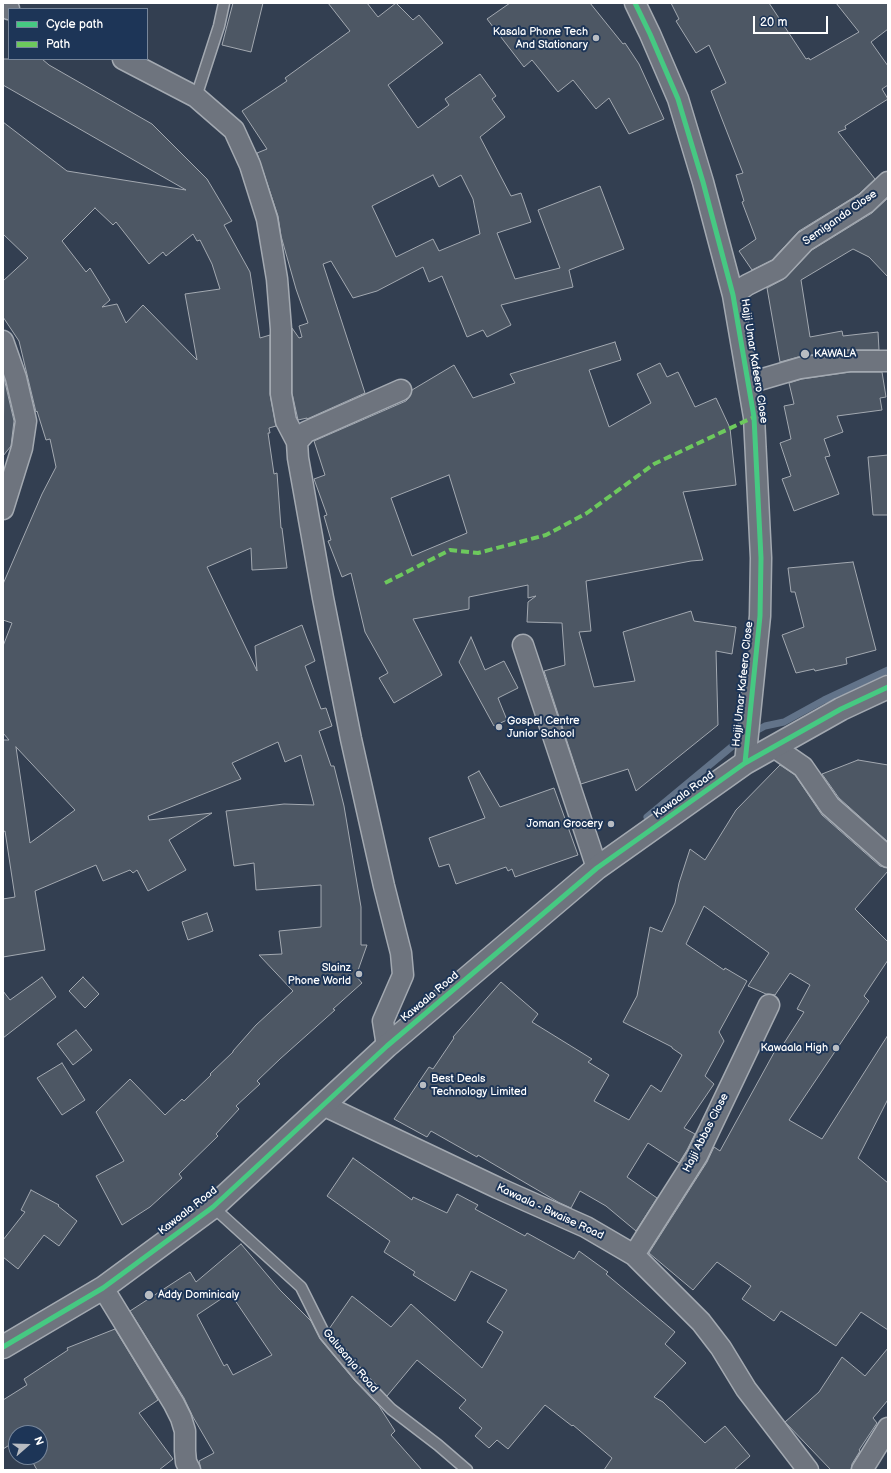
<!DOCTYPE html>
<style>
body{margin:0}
#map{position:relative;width:891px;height:1473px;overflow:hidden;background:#333f51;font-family:"Balsamiq Sans",sans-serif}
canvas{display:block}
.frame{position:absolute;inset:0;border:4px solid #fff;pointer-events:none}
.legend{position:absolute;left:8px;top:8px;width:140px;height:52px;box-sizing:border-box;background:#1d3557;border:1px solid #77869a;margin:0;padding:5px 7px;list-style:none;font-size:12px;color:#fff}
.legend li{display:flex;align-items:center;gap:8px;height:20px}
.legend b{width:20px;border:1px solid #77869a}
.north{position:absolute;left:8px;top:1425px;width:40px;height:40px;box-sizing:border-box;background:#1d3557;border:1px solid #77869a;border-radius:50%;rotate:70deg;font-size:11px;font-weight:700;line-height:16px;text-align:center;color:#fff}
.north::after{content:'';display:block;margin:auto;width:14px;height:18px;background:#b8bcc2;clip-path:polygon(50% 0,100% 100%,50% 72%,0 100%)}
.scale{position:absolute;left:753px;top:16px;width:75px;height:18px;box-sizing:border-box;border:2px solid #fff;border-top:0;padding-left:5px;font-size:12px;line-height:14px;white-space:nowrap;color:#fff;-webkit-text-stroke:3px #1d3557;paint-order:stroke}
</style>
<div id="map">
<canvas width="891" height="1473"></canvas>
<div class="frame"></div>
<ul class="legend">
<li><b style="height:5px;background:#46c982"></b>Cycle path</li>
<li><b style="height:5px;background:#6dc95d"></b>Path</li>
</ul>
<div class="north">N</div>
<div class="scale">20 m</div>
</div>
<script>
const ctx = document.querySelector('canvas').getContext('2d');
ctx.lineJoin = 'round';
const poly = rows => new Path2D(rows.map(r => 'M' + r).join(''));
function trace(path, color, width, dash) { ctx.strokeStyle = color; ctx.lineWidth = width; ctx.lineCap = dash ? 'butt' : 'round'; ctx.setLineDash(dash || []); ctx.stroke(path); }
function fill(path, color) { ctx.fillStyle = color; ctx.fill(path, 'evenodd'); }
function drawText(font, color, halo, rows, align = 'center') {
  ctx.font = font + ' "Balsamiq Sans",sans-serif'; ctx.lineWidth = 4; ctx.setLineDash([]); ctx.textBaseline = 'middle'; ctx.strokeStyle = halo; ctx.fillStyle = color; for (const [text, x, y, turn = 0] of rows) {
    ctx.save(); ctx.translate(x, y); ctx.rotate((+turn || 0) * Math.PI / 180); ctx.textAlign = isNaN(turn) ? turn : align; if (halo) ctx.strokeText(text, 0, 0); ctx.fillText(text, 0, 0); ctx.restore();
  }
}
trace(poly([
 [647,817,741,739,765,726,784,722,824,700,888,670]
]), '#627389', 7);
const building = poly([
 [233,3,263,3,251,52,222,45,233,3],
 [328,3,367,3,378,17,396,3,413,20,419,15,443,43,388,85,418,128,449,105,445,99,480,74,496,96,492,99,505,117,480,137,511,196,521,193,531,222,497,233,515,279,560,268,538,210,600,186,624,249,569,270,573,287,501,305,511,325,487,337,483,330,467,337,442,276,429,282,423,267,377,291,353,298,331,261,323,264,365,393,307,419,307,418,298,420,292,393,292,328,299,338,302,337,299,326,308,323,296,289,281,236,278,216,257,153,267,149,242,111,287,81,285,78,350,31,328,3],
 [433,175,439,187,461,175,473,199,480,234,439,251,433,239,396,257,372,206,433,175],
 [510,3,590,3,623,44,625,43,639,64,664,119,629,134,609,98,596,109,573,80,558,92,532,60,524,67,487,19,510,3],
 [671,3,769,3,806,59,809,58,810,60,859,32,836,3,888,3,888,29,871,42,888,66,888,85,882,89,888,99,845,126,846,129,838,132,875,179,859,194,799,231,772,260,752,270,739,251,756,239,742,202,744,201,736,175,743,173,711,91,726,83,709,45,696,53,676,21,679,19,671,3],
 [3,59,42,59,49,65,152,124,207,179,232,221,224,225,250,272,260,338,270,335,270,394,276,426,269,428,270,433,268,433,274,474,277,473,281,528,282,528,287,568,252,570,251,548,207,567,257,671,255,646,302,625,315,661,305,666,321,709,326,708,332,726,319,731,331,766,334,766,344,806,361,907,361,945,367,945,356,976,362,983,333,1009,335,1010,280,1059,257,1081,260,1084,236,1106,239,1109,216,1134,218,1136,179,1174,182,1178,150,1207,122,1225,96,1176,124,1161,96,1112,130,1079,165,1115,182,1099,184,1101,211,1075,210,1074,233,1052,233,1051,256,1025,293,991,259,955,282,954,279,931,321,927,321,885,256,890,254,863,234,866,226,811,284,804,314,805,301,755,285,762,278,742,232,763,241,779,148,816,149,820,212,813,169,840,186,870,148,891,137,870,133,873,130,870,103,881,96,865,35,891,45,950,3,957,3,899,15,897,5,831,3,832,3,740,9,740,3,733,3,646,12,623,3,620,3,584,42,494,56,467,50,439,46,440,37,411,36,412,19,341,3,317,3,281,28,258,3,234,3,122,67,171,186,190,3,85,3,59],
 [95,208,113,225,116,222,149,264,163,252,166,256,193,234,197,241,200,240,212,264,220,289,185,294,197,360,143,305,126,323,117,304,102,307,110,300,90,268,86,272,62,241,95,208],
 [16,747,75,810,30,843,16,747],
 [888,198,888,277,869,257,853,249,801,280,810,337,842,331,843,336,878,332,879,350,847,350,798,357,780,362,767,288,784,279,812,250,872,213,888,198],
 [615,342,621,360,589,370,609,427,651,403,637,374,660,363,667,377,678,372,695,407,716,398,730,428,736,485,683,492,703,560,691,561,586,581,591,631,579,632,594,687,635,681,623,632,691,611,694,621,736,627,732,654,716,651,718,725,636,791,628,769,581,784,544,671,565,665,562,623,527,622,528,602,536,596,528,598,528,585,469,597,469,609,413,619,442,675,394,703,379,678,388,673,365,632,351,573,342,577,328,541,331,540,324,516,327,515,314,479,325,475,314,441,406,401,410,396,412,390,454,365,473,398,515,383,510,374,615,342],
 [449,475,467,533,412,556,391,498,449,475],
 [850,372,882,372,886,397,880,398,882,410,837,416,843,432,824,439,830,456,825,457,839,494,794,511,782,479,791,476,780,443,791,439,784,406,794,404,789,383,802,379,850,372],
 [4,378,14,421,11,446,3,456,4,378],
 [888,455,888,515,873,515,868,457,888,455],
 [853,562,876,650,846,658,847,664,815,671,814,669,796,673,782,635,804,627,795,592,791,592,788,568,853,562],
 [471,637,485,670,504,661,518,688,498,698,507,720,494,726,459,662,471,637],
 [858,760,888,765,888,842,839,798,822,774,858,760],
 [780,765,795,775,822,815,880,866,888,868,888,871,855,909,888,942,888,960,864,996,869,1001,789,1120,822,1139,888,1035,888,1099,858,1158,888,1183,888,1330,861,1312,836,1346,781,1311,774,1321,742,1299,751,1286,717,1262,693,1290,649,1253,707,1162,714,1147,720,1151,776,1049,779,1051,804,1012,797,1009,810,985,790,973,775,995,768,994,766,994,748,986,769,953,704,906,686,944,724,970,725,968,747,981,719,1032,724,1041,705,1076,714,1084,684,1128,695,1134,687,1150,679,1163,648,1143,627,1177,657,1198,636,1231,606,1206,580,1191,571,1208,558,1202,478,1155,477,1157,431,1131,427,1137,394,1119,429,1067,433,1069,454,1038,453,1037,501,982,538,1014,532,1022,592,1059,588,1062,609,1075,594,1101,629,1120,651,1085,661,1092,682,1055,672,1048,672,1047,623,1022,637,996,650,927,662,932,675,903,679,883,690,849,705,860,736,810,780,765],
 [479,771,500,807,554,788,578,855,515,877,512,869,508,871,506,867,456,884,449,864,439,867,429,838,485,818,468,777,479,771],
 [207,913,213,931,188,940,182,922,207,913],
 [42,977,56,997,3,1038,3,991,10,1000,42,977],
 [83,977,99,994,85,1008,69,991,83,977],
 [76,1030,92,1050,73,1065,57,1044,76,1030],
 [62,1063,85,1100,62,1115,37,1078,62,1063],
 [353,1158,412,1200,413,1197,447,1213,457,1194,478,1205,475,1209,525,1236,527,1233,574,1259,579,1251,608,1272,606,1274,675,1332,665,1344,686,1363,654,1397,663,1402,705,1443,725,1426,750,1456,734,1470,604,1470,612,1458,573,1425,572,1426,545,1405,508,1449,497,1440,489,1448,475,1436,482,1428,459,1408,466,1400,417,1360,387,1396,365,1373,329,1329,352,1296,391,1327,411,1304,482,1368,503,1332,487,1322,507,1290,471,1271,455,1301,413,1275,415,1272,384,1252,390,1241,327,1196,353,1158],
 [31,1190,59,1205,58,1206,77,1221,59,1246,44,1235,18,1269,3,1257,3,1240,25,1212,21,1210,31,1190],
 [241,1244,280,1290,311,1321,320,1339,355,1381,379,1406,395,1431,391,1435,422,1470,201,1470,199,1461,214,1453,193,1417,184,1398,130,1311,190,1272,196,1282,241,1244],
 [230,1293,272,1355,233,1375,227,1364,224,1366,197,1315,230,1293],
 [115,1329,158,1400,139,1413,173,1459,159,1470,37,1470,30,1457,40,1457,40,1433,16,1433,16,1441,3,1449,3,1400,27,1385,24,1379,68,1350,67,1348,115,1329],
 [888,1348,888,1400,873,1418,877,1423,859,1450,860,1451,852,1464,851,1470,831,1470,785,1422,819,1392,842,1357,865,1376,888,1348]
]);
fill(building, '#4d5764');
trace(building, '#a3a9b1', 1);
const lane = poly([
 [196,97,219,26,224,3],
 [213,1207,301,1287,325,1335,360,1377,391,1409,438,1445,467,1470]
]);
const street = poly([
 [635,3,650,34,678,99,703,182,733,295,754,417,761,558,760,616,745,763],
 [3,7,9,9],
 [123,59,196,97,234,130,250,165,267,219,277,279,281,329,281,394,286,421,297,442],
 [733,295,747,285,779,269,805,241,866,203,888,182],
 [3,341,16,378,26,421,22,448,3,509],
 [749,383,800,368,849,361,888,361],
 [523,645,597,868],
 [774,747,803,767,830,806,888,857],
 [387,1046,383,1021,403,975,401,953,384,886,351,739,323,598,298,458,297,442,306,432,401,390],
 [323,1105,498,1188,586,1227,634,1255,701,1322,721,1348,746,1389,808,1470],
 [634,1255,697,1156,769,1005],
 [103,1288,174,1404,181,1418,185,1431,185,1451,186,1462,190,1470],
 [862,1470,888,1428]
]);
const secondary = poly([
 [3,1347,103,1288,213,1207,387,1046,597,868,745,763,841,709,888,687]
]);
trace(lane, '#a3a9b1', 13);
trace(street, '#a3a9b1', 23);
trace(secondary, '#a3a9b1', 25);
trace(lane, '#6e747e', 10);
trace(street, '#6e747e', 20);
trace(secondary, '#6e747e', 22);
trace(poly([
 [385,583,450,550,478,553,546,535,587,513,654,464,754,417]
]), '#6dc95d', 4, [8, 4]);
trace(poly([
 [635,3,650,34,678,99,703,182,733,295,754,417,761,558,760,616,745,763],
 [3,1347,103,1288,213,1207,387,1046,597,868,745,763,841,709,888,687]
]), '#46c982', 5);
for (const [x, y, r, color] of [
 [596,38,4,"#b8bcc2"],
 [805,354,5,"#b8bcc2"],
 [499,727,4,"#b8bcc2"],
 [611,824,4,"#b8bcc2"],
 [359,974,4,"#b8bcc2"],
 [836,1048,4,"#b8bcc2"],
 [423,1085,4,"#b8bcc2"],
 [149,1295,5,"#b8bcc2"]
]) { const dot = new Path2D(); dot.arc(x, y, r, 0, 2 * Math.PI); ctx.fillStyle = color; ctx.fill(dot); trace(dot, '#1d3557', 1.5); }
drawText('11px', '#fff', '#1d3557', [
 ["Kasala Phone Tech",588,32],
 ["And Stationary",588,45],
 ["KAWALA",814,354,"left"],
 ["Gospel Centre",507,721,"left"],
 ["Junior School",507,734,"left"],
 ["Joman Grocery",603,824],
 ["Slainz",351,968],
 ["Phone World",351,981],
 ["Kawaala High",828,1048],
 ["Best Deals",431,1079,"left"],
 ["Technology Limited",431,1092,"left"],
 ["Addy Dominicaly",158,1295,"left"]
], 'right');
drawText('11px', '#fff', '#1d3557', [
 ["Semiganda Close",840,218,-35],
 ["Hajji Umar Kafeero Close",754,361,81],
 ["Hajji Umar Kafeero Close",743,684,-84],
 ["Kawaala Road",684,795,-36],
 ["Kawaala Road",430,997,-40],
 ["Hajji Abbas Close",706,1133,-63],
 ["Kawaala Road",188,1211,-38],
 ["Kawaala - Bwaise Road",550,1212,25],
 ["Galusanja Road",350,1361,50]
]);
</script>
